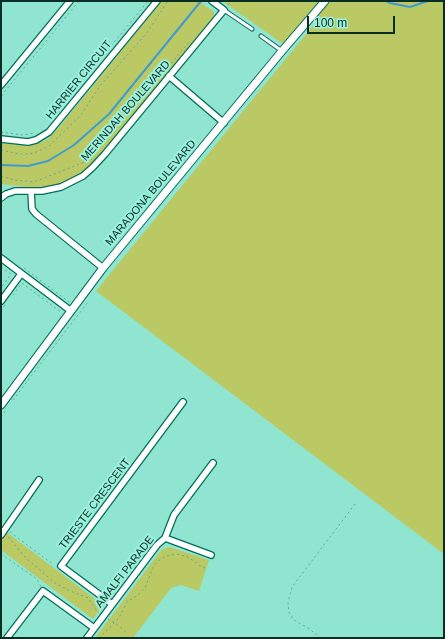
<!DOCTYPE html>
<style>
body{margin:0}
#map{position:relative;width:445px;height:639px;overflow:hidden;background:#8fe5cf;font-family:Arial,sans-serif}
canvas{display:block}
.frame{position:absolute;inset:0;border:2px solid #082e26;pointer-events:none}
.scale{position:absolute;left:307px;top:16px;width:88px;height:18px;box-sizing:border-box;border:2px solid #082e26;border-top:0;padding-left:5px;font-size:12px;line-height:14px;white-space:nowrap;color:#082e26;-webkit-text-stroke:3px #9cf2dc;paint-order:stroke}
</style>
<div id="map">
<canvas width="445" height="639"></canvas>
<div class="frame"></div>
<div class="scale">100 m</div>
</div>
<script>
const ctx = document.querySelector('canvas').getContext('2d');
ctx.lineJoin = 'round';
function fill(path, color) { ctx.fillStyle = color; ctx.fill(path, 'evenodd'); }
const poly = rows => new Path2D(rows.map(r => 'M' + r).join(''));
function trace(path, color, width, dash) { ctx.strokeStyle = color; ctx.lineWidth = width; ctx.lineCap = dash ? 'butt' : 'round'; ctx.setLineDash(dash || []); ctx.stroke(path); }
function drawText(font, color, halo, rows, align = 'center') {
  ctx.font = font + ' Arial,sans-serif'; ctx.lineWidth = 4; ctx.setLineDash([]); ctx.textBaseline = 'middle'; ctx.strokeStyle = halo; ctx.fillStyle = color; for (const [text, x, y, turn = 0] of rows) {
    ctx.save(); ctx.translate(x, y); ctx.rotate((+turn || 0) * Math.PI / 180); ctx.textAlign = isNaN(turn) ? turn : align; if (halo) ctx.strokeText(text, 0, 0); ctx.fillText(text, 0, 0); ctx.restore();
  }
}
fill(poly([
 [162,1,199,1,214,12,214,16,95,162,88,169,72,179,50,187,33,188,1,184,1,143,28,146,42,142,48,139,61,125],
 [222,1,444,1,444,554,96,291,320,17,315,13,286,46],
 [1,528,103,605,93,619,1,550],
 [170,547,209,560,199,591,181,585,171,588,133,638,95,638,162,549]
]), '#bac963');
trace(poly([
 [386,1,390,3,410,7,428,1],
 [1,165,28,166,48,161,74,145,109,114,201,1]
]), '#3e9ccf', 2);
const service = poly([
 [224,10,252,29],
 [261,36,282,51]
]);
const minor = poly([
 [169,76,224,123],
 [1,85,70,1],
 [1,139,28,142,36,140,49,132,157,1],
 [31,191,32,209,36,214,103,268],
 [1,198,6,194,15,191,42,191,61,187,83,176,93,167,105,154,224,10,212,1],
 [1,258,71,311],
 [1,301,21,274],
 [1,535,39,480],
 [165,538,174,515,213,463],
 [112,604,61,566,183,402],
 [7,638,43,591,94,628],
 [87,638,157,545,165,538,211,555]
]);
const tertiary = poly([
 [1,405,103,268,282,51,325,1]
]);
trace(service, '#006d5b', 5);
trace(minor, '#006d5b', 8);
trace(tertiary, '#006d5b', 9);
trace(poly([
 [228,5,232,1],
 [165,71,190,41],
 [89,73,148,1],
 [1,101,2,95,6,90,79,1],
 [1,132,22,135,35,133],
 [1,150,19,154,30,154,39,151,49,146,81,115,100,86,146,34,168,1],
 [1,176,14,180,34,182,92,159],
 [1,267,11,274,1,288],
 [24,268,69,302],
 [13,295,22,283,61,312],
 [1,311,5,305],
 [13,400,88,302],
 [1,417,7,409],
 [10,532,54,565],
 [8,537,26,558,55,583,68,590,88,598,96,610,99,613],
 [1,554,37,579,41,587],
 [108,619,115,623,128,634],
 [99,638,119,618,127,602,138,595,145,588,153,567,158,561,166,556,177,554,188,557,202,567,208,569],
 [321,638,308,628,294,620,289,613,288,602,292,587,355,504]
]), '#62a896', 1, [2, 3]);
trace(service, '#fff', 3);
trace(minor, '#fff', 5.5);
trace(tertiary, '#fff', 7);
drawText('11px', '#082e26', '#9cf2dc', [
 ["HARRIER CIRCUIT",79,80,-51],
 ["MERINDAH BOULEVARD",126,111,-49],
 ["MARADONA BOULEVARD",151,193,-50],
 ["TRIESTE CRESCENT",95,504,-53],
 ["AMALFI PARADE",125,572,-52]
]);
</script>
